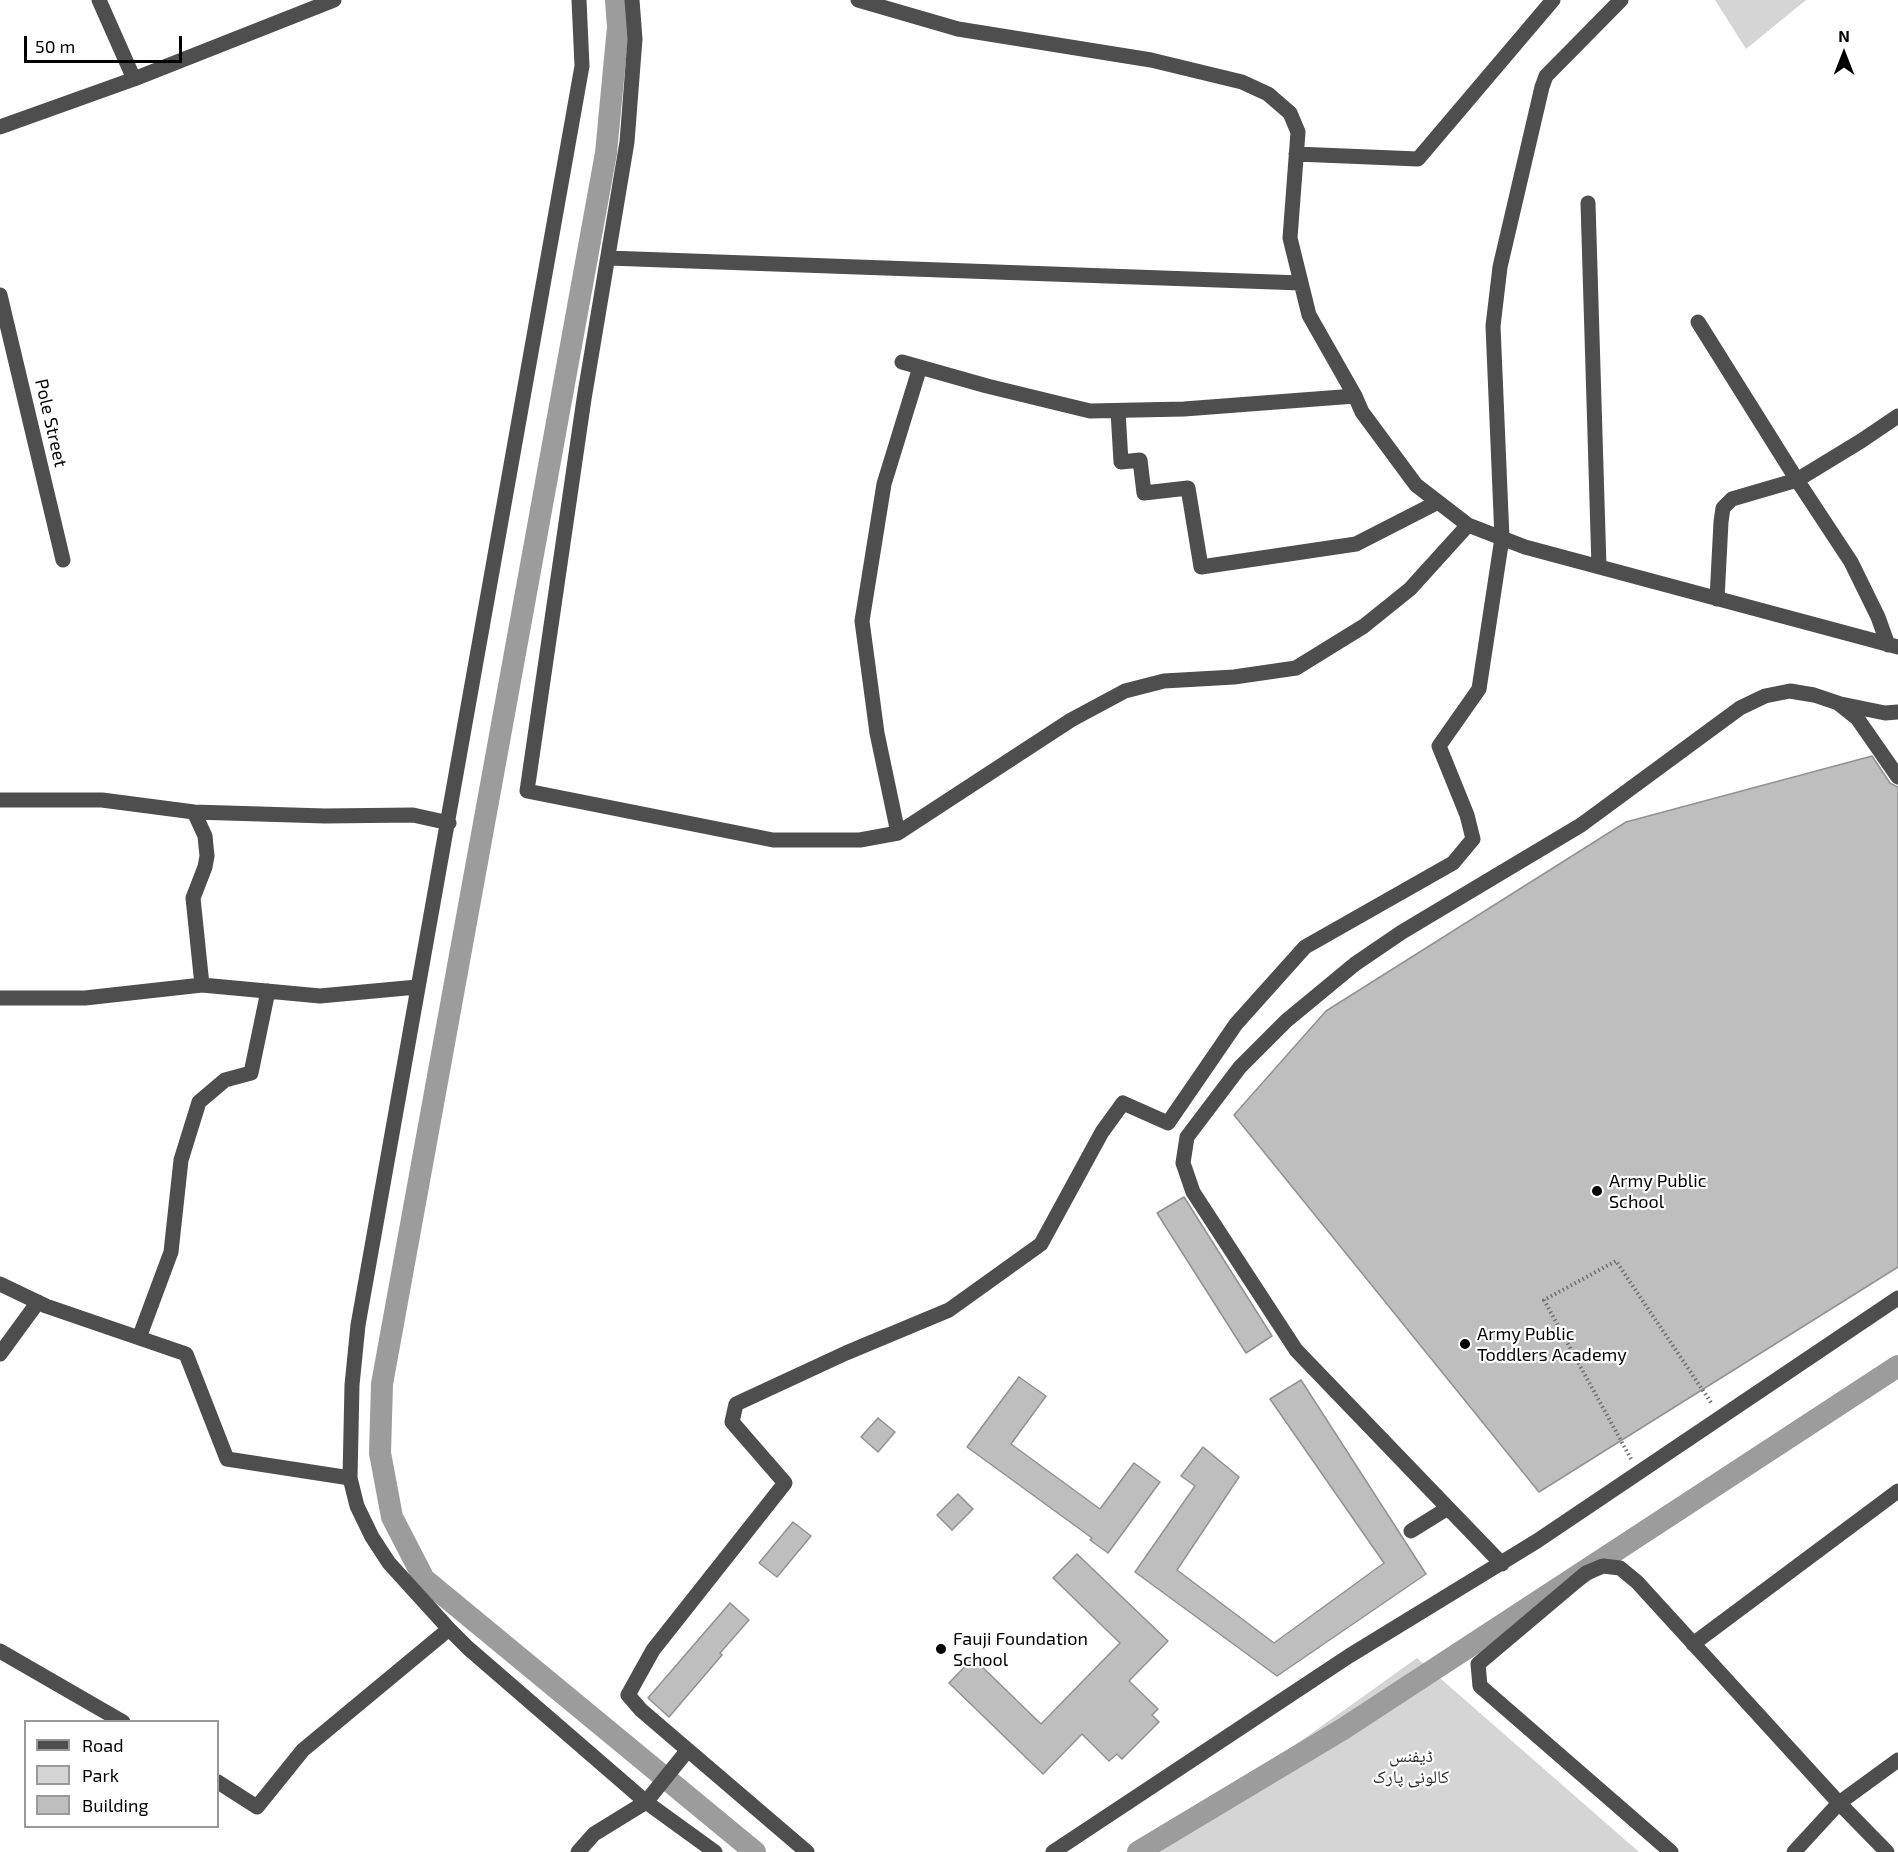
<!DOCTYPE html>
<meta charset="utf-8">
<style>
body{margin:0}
#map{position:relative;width:1898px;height:1852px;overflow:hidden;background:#fff;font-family:"Exo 2",sans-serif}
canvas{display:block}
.legend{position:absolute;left:24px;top:1720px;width:195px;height:108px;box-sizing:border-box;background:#fff;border:2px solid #999;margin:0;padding:8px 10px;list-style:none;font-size:18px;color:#000}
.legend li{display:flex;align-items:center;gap:12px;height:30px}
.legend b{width:30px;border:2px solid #999}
.north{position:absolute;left:1814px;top:24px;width:60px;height:60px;-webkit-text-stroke:4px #fff;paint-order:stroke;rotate:0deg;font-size:16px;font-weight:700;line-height:24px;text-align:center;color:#000}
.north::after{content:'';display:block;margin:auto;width:21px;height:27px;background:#000;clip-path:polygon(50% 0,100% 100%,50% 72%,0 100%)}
.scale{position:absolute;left:24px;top:36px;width:158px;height:27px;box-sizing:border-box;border:3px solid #000;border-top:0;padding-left:8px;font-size:18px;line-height:21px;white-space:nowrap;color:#000;-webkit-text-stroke:4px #fff;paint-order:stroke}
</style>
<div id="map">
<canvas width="1898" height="1852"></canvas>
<ul class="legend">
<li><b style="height:8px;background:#4e4e4e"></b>Road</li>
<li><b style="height:16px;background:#d5d5d5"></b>Park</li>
<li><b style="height:16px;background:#bebebe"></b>Building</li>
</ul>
<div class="north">N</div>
<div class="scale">50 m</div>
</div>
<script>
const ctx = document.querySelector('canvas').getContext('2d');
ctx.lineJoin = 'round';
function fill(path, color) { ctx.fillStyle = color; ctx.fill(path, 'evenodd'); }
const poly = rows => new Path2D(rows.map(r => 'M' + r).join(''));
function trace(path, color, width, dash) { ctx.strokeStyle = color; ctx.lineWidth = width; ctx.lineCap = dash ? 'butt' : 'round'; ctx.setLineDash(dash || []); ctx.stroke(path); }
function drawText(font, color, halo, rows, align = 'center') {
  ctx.font = font + ' "Exo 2","Noto Naskh Arabic",sans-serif'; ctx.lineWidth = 4.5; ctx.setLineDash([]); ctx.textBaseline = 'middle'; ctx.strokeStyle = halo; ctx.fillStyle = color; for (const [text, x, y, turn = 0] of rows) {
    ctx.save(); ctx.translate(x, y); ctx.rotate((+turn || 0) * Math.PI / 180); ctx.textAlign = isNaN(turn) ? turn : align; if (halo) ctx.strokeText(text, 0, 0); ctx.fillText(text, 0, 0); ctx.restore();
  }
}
fill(poly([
 [1715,0,1806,0,1746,49],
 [1417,1658,1639,1852,1145,1852]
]), '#d5d5d5');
trace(poly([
 [616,0,618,27,606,153,382,1384,380,1453,392,1517,424,1579,755,1852],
 [1138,1852,1343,1729,1898,1366]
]), '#9c9c9c', 22);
const building = poly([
 [1872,756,1890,783,1898,787,1898,1267,1539,1492,1234,1115,1326,1011,1626,822,1872,756],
 [1184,1197,1272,1336,1246,1353,1157,1213,1184,1197],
 [1019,1377,1046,1396,1011,1444,1100,1509,1134,1463,1160,1482,1108,1553,1090,1540,1092,1538,967,1447,1019,1377],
 [1301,1380,1426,1574,1277,1676,1135,1572,1195,1486,1181,1476,1203,1447,1239,1477,1177,1570,1274,1643,1384,1563,1270,1399,1301,1380],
 [878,1418,895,1432,878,1452,861,1437,878,1418],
 [958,1494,973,1509,952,1530,937,1515,958,1494],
 [793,1522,811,1536,777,1577,759,1563,793,1522],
 [1077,1554,1168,1641,1129,1681,1158,1709,1152,1715,1159,1722,1122,1759,1117,1754,1109,1761,1082,1734,1043,1774,949,1683,973,1658,1041,1724,1120,1643,1053,1578,1077,1554],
 [730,1603,749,1620,720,1653,722,1655,669,1717,648,1698,730,1603]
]);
fill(building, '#bebebe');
trace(building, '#929292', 1.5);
trace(poly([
 [1631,1459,1544,1300,1616,1261,1712,1404]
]), '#707070', 4, [1.5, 3]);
trace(poly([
 [99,0,134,79],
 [579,0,582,66,358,1325,352,1385,350,1478,357,1506,372,1537,389,1563,449,1629,468,1648,646,1802,715,1852],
 [632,0,635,39,627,142,584,399,527,791,773,840,860,840,898,833,1071,720,1125,691,1164,681,1234,677,1296,668,1364,626,1410,589,1468,525],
 [858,0,958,29,1151,60,1242,82,1268,94,1290,113,1298,132,1290,238,1309,315,1355,396,1362,412,1416,485,1468,525,1525,547,1898,647],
 [0,127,134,79,334,0],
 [1296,154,1418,159,1553,0],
 [1588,203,1599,567],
 [608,258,1301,283],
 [0,295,63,560],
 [1698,322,1797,480,1851,562,1878,617,1888,645],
 [902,362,987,386,1090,411,1184,409,1355,396],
 [1118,411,1121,462,1140,460,1144,493,1188,488,1201,567,1356,544,1438,502],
 [1717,599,1721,522,1723,508,1732,499,1797,480,1861,441,1898,416],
 [1841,704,1885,713,1898,712],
 [0,800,102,800,194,812,325,816,413,815,449,823],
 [194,812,205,836,207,856,205,867,193,898,202,985],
 [898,833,877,733,862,621,884,484,920,367],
 [0,998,85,998,202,985,320,996,417,987],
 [0,1284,46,1306,186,1354,227,1459,350,1478],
 [139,1338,171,1252,181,1160,199,1102,225,1080,251,1073,268,991],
 [0,1354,38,1302],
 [1448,1508,1502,1564],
 [1411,1531,1448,1508,1296,1350,1193,1192,1183,1163,1187,1137,1240,1067,1286,1021,1355,964,1402,932,1581,825,1740,708,1765,696,1790,691,1814,695,1838,703,1857,718,1898,777],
 [1693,1644,1898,1491],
 [0,1651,123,1722],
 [218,1782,257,1807,303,1750,449,1629],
 [578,1852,594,1834,646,1802,687,1751],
 [807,1852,641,1710,628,1695,653,1650,785,1483,732,1422,736,1404,846,1353,949,1310,1041,1244,1102,1132,1123,1103,1168,1123,1236,1024,1305,947,1453,863,1473,839,1467,815,1439,746,1479,689,1502,538,1493,326,1500,267,1542,87,1546,76,1621,0],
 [1053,1852,1349,1656,1537,1541,1898,1298],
 [1671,1852,1480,1686,1478,1664,1586,1573,1603,1566,1620,1568,1637,1582,1839,1803,1887,1852],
 [1794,1852,1839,1803,1898,1760]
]), '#4e4e4e', 15);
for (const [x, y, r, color] of [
 [1597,1191,6,"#000"],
 [1465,1344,6,"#000"],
 [941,1649,6,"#000"]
]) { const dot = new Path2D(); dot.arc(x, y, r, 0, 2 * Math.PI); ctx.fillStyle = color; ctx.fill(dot); trace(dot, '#fff', 2); }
drawText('18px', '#000', '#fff', [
 ["Pole Street",51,423,77]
]);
drawText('18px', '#000', '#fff', [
 ["Army Public",1609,1181],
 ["School",1609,1202],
 ["Army Public",1477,1334],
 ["Toddlers Academy",1477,1355],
 ["Fauji Foundation",953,1639],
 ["School",953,1660]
], 'left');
drawText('18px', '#2c2c2c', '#fff', [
 ["ڈیفنس",1411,1756],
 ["کالونی پارک",1411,1777]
]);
</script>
